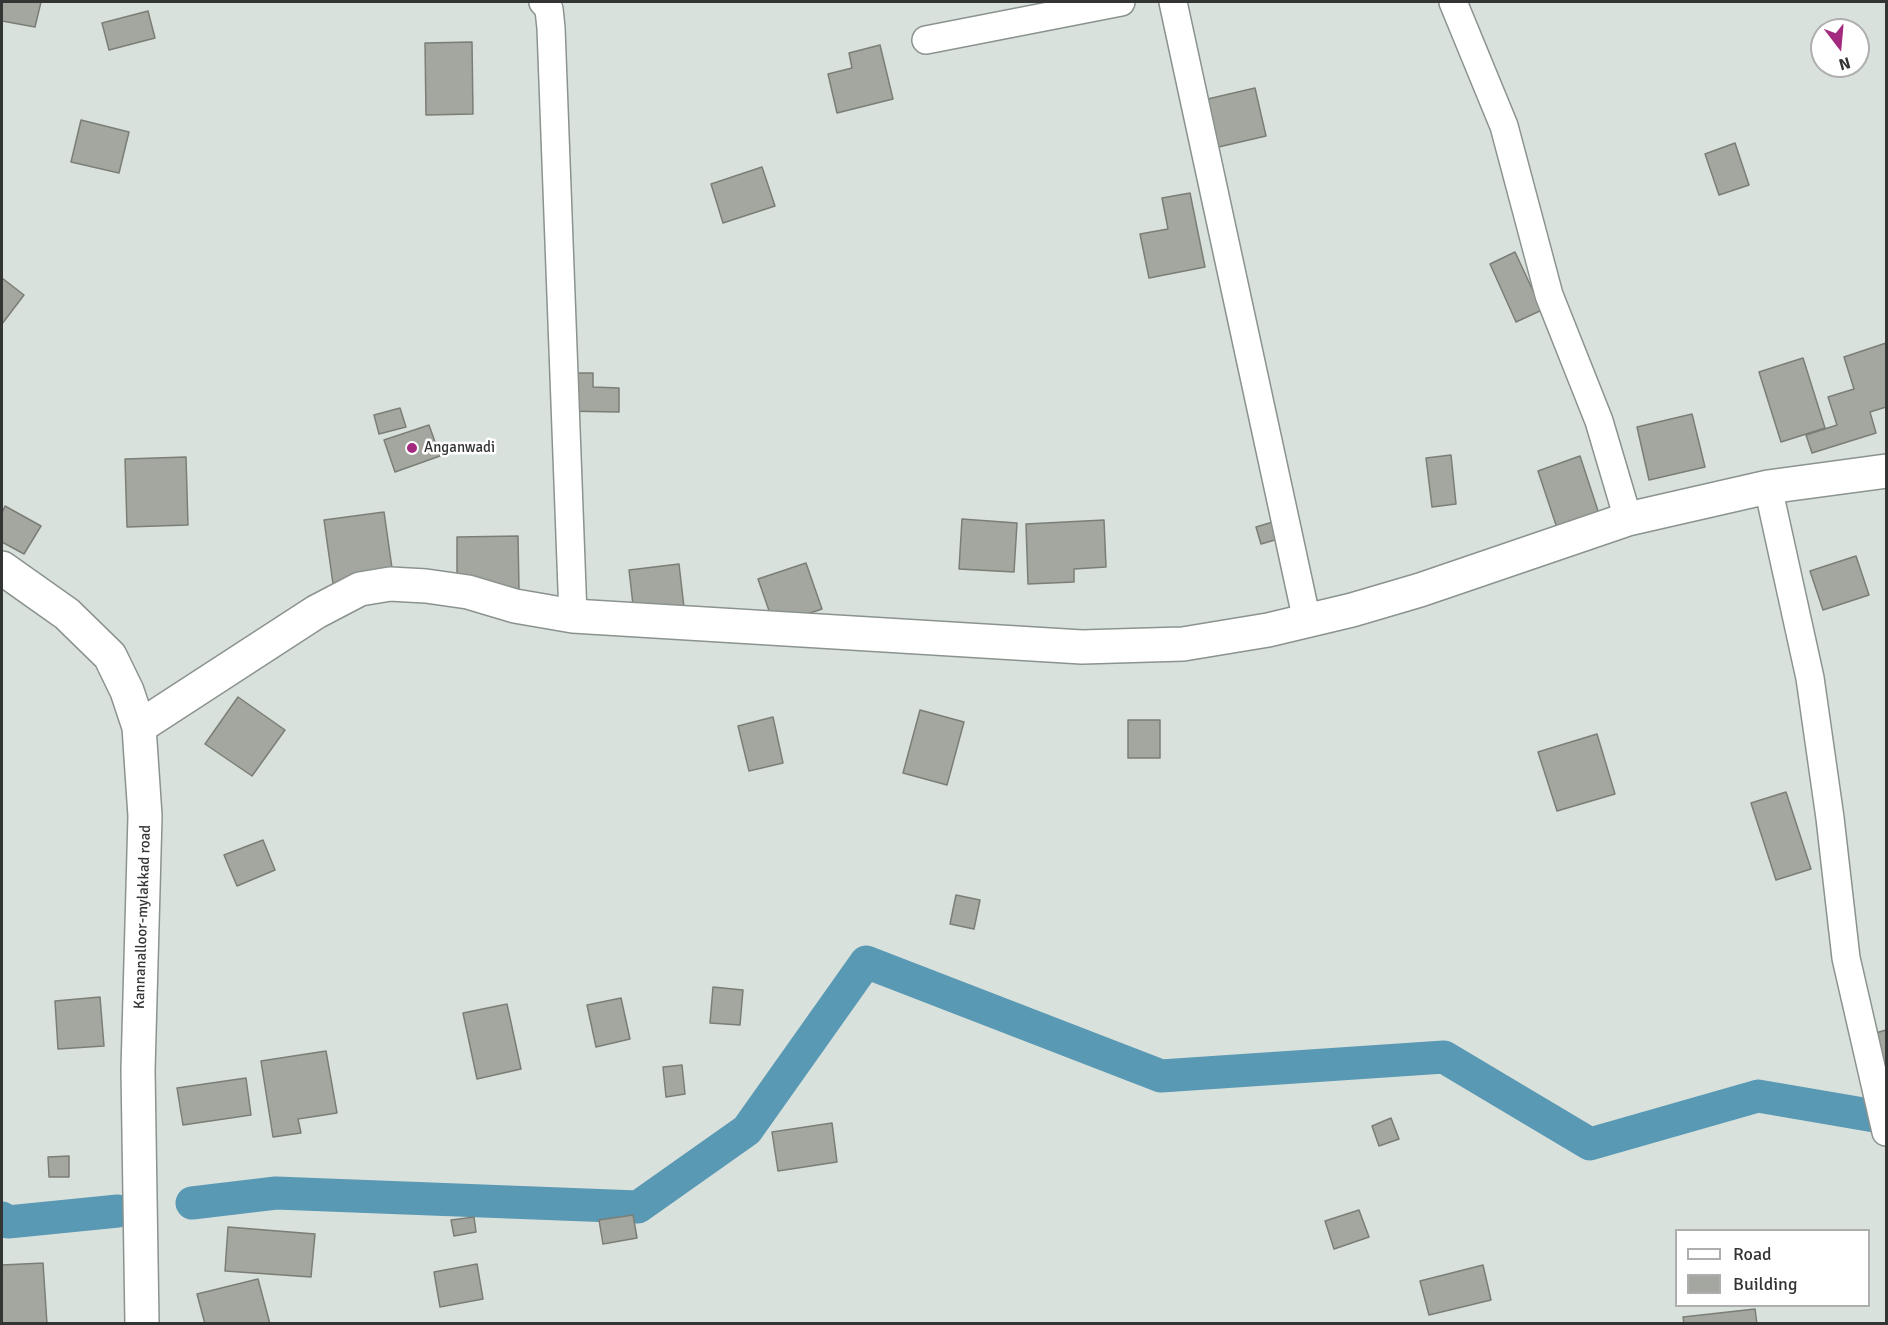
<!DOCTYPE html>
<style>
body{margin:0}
#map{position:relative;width:1888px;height:1325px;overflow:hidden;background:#d9e1dc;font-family:Signika,sans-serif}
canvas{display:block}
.frame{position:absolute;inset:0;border:3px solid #323533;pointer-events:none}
.legend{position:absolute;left:1675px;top:1229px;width:195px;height:78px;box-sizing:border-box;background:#fff;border:2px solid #adaead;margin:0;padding:8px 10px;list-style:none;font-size:18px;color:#323533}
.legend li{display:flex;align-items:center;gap:12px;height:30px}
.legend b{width:30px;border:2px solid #adaead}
.north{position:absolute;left:1810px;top:18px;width:60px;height:60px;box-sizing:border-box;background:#fff;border:2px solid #adaead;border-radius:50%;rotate:164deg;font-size:16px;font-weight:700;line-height:24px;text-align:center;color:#323533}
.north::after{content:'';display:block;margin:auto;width:21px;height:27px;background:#a42a7f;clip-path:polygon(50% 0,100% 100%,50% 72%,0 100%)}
</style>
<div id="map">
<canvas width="1888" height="1325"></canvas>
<div class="frame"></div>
<ul class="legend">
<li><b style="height:8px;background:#fff"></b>Road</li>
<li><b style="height:16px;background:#a4a79f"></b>Building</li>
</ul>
<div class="north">N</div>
</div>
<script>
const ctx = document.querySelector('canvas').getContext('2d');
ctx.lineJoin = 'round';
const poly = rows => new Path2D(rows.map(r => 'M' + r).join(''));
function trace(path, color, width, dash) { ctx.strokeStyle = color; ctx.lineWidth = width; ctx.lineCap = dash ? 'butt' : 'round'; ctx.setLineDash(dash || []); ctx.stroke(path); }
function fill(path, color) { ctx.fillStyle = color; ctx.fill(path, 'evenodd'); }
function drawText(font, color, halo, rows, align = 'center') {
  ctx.font = font + ' Signika,sans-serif'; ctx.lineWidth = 5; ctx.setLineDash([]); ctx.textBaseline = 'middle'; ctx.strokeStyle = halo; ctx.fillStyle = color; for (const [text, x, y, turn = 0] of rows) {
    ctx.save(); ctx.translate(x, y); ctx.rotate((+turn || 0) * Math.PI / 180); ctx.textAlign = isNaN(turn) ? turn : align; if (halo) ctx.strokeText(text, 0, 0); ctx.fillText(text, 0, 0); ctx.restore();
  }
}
trace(poly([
 [192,1203,276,1193,638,1207,747,1130,866,962,1161,1076,1444,1057,1590,1144,1758,1096,1886,1118],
 [2,1218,8,1222,118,1211]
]), '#5999b4', 33);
const building = poly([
 [2,2,41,2,35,27,2,21,2,2],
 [148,11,155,38,109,50,102,23,148,11],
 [472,42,473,114,426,115,425,43,472,42],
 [880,45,893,99,837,113,828,74,852,68,849,53,880,45],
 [1255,88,1266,136,1210,149,1199,101,1255,88],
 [81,120,129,132,119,173,71,162,81,120],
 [1735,143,1749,185,1719,195,1705,154,1735,143],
 [762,167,775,206,723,223,711,184,762,167],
 [1190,193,1205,267,1149,278,1140,234,1168,229,1162,198,1190,193],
 [1515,252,1542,310,1516,322,1490,264,1515,252],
 [2,278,24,295,2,324,2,278],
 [1886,343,1886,407,1870,412,1876,433,1812,453,1806,435,1837,425,1828,397,1854,389,1844,357,1886,343],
 [1803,358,1825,428,1781,442,1759,372,1803,358],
 [559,373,593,373,593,387,619,388,619,412,559,411,559,373],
 [400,408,406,427,379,434,374,415,400,408],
 [1692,414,1705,467,1649,480,1637,427,1692,414],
 [429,425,440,456,395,472,384,440,429,425],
 [1451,455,1456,504,1432,507,1426,458,1451,455],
 [1580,456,1601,520,1559,534,1538,471,1580,456],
 [186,457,188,525,127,527,125,459,186,457],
 [5,506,41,526,24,554,2,542,2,513,5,506],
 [384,512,394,582,334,591,324,520,384,512],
 [1286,518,1292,535,1261,544,1256,527,1286,518],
 [962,519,1017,523,1014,572,959,569,962,519],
 [1104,520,1106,567,1074,569,1074,582,1028,584,1026,524,1104,520],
 [518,536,519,589,457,589,457,537,518,536],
 [1856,556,1869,595,1823,610,1810,571,1856,556],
 [806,563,822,609,774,625,758,579,806,563],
 [679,564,685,616,635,622,629,570,679,564],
 [238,697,285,730,252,776,205,744,238,697],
 [920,710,964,722,947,785,903,773,920,710],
 [773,717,783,763,749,771,738,726,773,717],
 [1128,720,1160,720,1160,758,1128,758,1128,720],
 [1597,734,1615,794,1557,811,1538,752,1597,734],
 [1786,792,1811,869,1776,880,1751,803,1786,792],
 [263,840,275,870,237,886,224,855,263,840],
 [956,895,980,900,974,929,950,924,956,895],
 [713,987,743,990,740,1025,710,1023,713,987],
 [100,997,104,1046,58,1049,55,1001,100,997],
 [621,998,630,1039,596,1047,587,1005,621,998],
 [507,1004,521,1069,477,1079,463,1013,507,1004],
 [1886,1030,1886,1078,1872,1034,1886,1030],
 [326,1051,337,1113,298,1119,301,1133,273,1137,261,1061,326,1051],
 [682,1065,685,1094,666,1097,663,1067,682,1065],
 [246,1078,251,1115,183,1125,177,1088,246,1078],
 [1391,1118,1399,1139,1379,1146,1372,1126,1391,1118],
 [832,1123,837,1162,778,1171,772,1132,832,1123],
 [69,1156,69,1177,49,1177,48,1157,69,1156],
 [1359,1210,1369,1237,1334,1249,1325,1221,1359,1210],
 [633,1215,637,1238,603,1244,599,1220,633,1215],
 [474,1217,476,1232,454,1236,451,1220,474,1217],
 [228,1227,315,1234,311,1277,225,1271,228,1227],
 [43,1263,47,1324,2,1324,2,1265,43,1263],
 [477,1264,483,1299,440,1307,434,1272,477,1264],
 [1483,1265,1491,1300,1429,1315,1420,1281,1483,1265],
 [258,1279,270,1324,205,1324,197,1294,258,1279],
 [1755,1309,1757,1324,1684,1324,1683,1317,1755,1309]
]);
fill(building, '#a4a79f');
trace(building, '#7b7e76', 1.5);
const street = poly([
 [543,2,549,9,551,28,573,616],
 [1173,2,1307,621],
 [1453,2,1504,126,1549,295,1599,421,1628,519],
 [926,40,1121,2],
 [1768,487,1810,678,1830,818,1846,958,1886,1132]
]);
const secondary = poly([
 [2,568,67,614,110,656,127,691,139,727,145,816,138,1070,142,1324],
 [139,727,316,612,360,589,390,584,426,586,468,592,515,606,573,616,1082,647,1183,644,1268,630,1352,610,1420,590,1628,519,1768,487,1886,471]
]);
trace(street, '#8b938e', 30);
trace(secondary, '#8b938e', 36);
trace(street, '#fff', 27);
trace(secondary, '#fff', 33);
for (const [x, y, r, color] of [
 [412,448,6,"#a42a7f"]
]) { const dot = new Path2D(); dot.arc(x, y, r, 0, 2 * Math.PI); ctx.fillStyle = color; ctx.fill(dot); trace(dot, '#fff', 2); }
drawText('15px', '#323533', '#fff', [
 ["Anganwadi",424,448]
], 'left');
drawText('15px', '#323533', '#fff', [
 ["Kannanalloor-mylakkad road",143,917,-88]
]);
</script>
